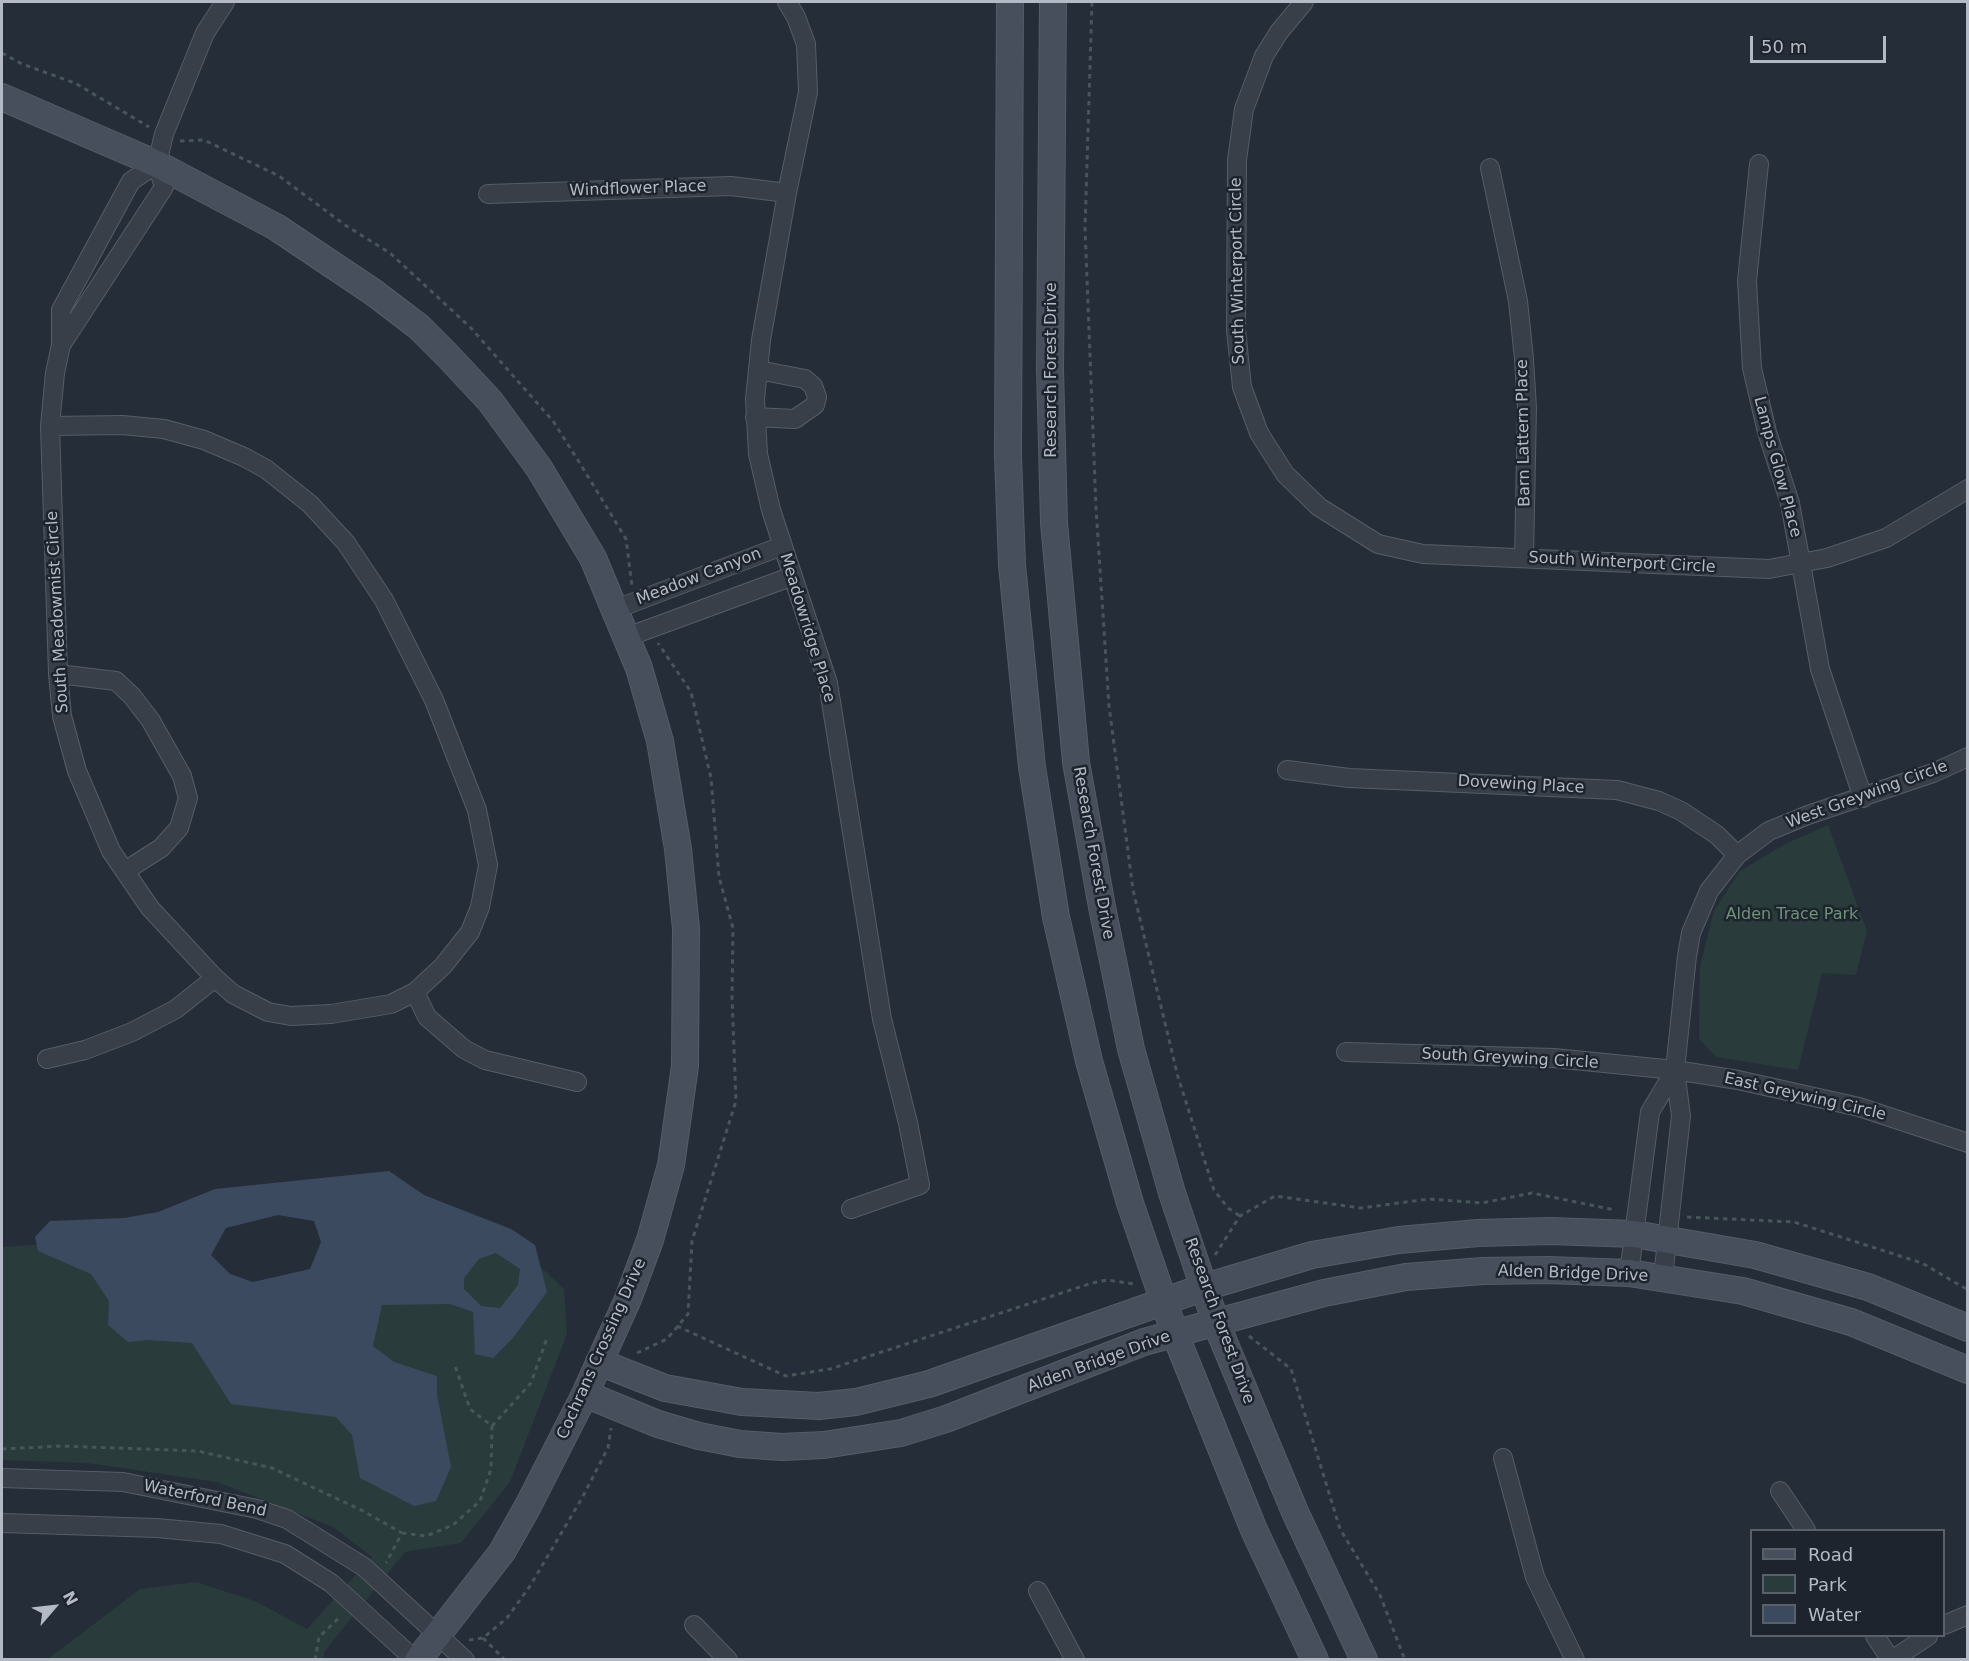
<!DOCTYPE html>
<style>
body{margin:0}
#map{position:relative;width:1969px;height:1661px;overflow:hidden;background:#252d39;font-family:"DejaVu Sans",sans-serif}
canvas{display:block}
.frame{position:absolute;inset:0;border:3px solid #b4bac5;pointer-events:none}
.legend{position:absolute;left:1750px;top:1529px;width:195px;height:108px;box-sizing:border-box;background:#1e242e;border:2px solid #5a606a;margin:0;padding:8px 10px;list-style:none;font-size:18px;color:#b4bac5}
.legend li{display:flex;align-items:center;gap:12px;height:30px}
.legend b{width:30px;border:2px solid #5a606a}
.north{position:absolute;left:24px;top:1577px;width:60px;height:60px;-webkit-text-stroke:4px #1e242e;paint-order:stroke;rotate:62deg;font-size:16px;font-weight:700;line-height:24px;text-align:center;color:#b4bac5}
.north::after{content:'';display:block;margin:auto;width:21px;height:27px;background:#b4bac5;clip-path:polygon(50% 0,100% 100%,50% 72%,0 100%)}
.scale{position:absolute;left:1750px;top:36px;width:136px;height:27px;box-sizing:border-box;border:3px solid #b4bac5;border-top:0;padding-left:8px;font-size:18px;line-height:21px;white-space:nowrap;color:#b4bac5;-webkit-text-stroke:4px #1e242e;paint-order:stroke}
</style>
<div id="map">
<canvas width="1969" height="1661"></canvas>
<div class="frame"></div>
<ul class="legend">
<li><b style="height:8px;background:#474e5c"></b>Road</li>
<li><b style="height:16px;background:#2a3b3c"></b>Park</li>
<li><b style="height:16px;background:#3c4a60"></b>Water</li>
</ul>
<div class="north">N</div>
<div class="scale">50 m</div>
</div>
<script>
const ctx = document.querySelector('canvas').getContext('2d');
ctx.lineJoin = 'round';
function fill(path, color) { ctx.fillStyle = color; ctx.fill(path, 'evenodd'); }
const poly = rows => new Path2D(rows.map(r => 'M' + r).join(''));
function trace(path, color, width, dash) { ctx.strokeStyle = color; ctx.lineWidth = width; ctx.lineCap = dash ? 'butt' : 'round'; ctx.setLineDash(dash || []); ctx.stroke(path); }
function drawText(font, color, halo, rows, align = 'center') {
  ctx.font = font + ' "DejaVu Sans",sans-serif'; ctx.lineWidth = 5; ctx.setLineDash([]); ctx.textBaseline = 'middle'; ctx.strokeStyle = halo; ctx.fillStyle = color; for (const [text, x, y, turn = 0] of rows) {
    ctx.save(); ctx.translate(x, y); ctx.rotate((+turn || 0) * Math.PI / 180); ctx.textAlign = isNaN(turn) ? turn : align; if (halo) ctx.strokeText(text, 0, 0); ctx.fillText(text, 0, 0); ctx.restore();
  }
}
fill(poly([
 [1828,825,1867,931,1856,975,1822,973,1798,1070,1716,1057,1699,1039,1700,967,1714,911,1740,871,1785,844],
 [80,1242,247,1307,490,1242,528,1255,564,1289,567,1334,510,1482,461,1543,405,1552,324,1652,323,1659,48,1659,140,1589,196,1582,255,1601,307,1629,372,1557,333,1527,217,1482,87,1463,2,1460,2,1247]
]), '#2a3b3c');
fill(poly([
 [389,1171,424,1195,511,1229,535,1245,547,1292,512,1339,493,1358,475,1354,473,1312,450,1304,382,1305,373,1346,394,1362,437,1376,437,1395,451,1467,436,1501,414,1506,360,1478,352,1435,336,1417,231,1404,192,1343,148,1340,128,1342,108,1325,109,1301,91,1274,38,1251,35,1237,50,1221,124,1218,158,1212,215,1189],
 [278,1215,314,1221,321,1242,310,1269,253,1282,230,1274,211,1255,226,1228],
 [496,1253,520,1269,518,1285,500,1308,481,1306,464,1289,464,1278,479,1259]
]), '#3c4a60');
const street = poly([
 [787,2,796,17,806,44,808,92,787,193,761,340,755,399,758,454,771,510,828,683,882,1019,908,1123,920,1185,851,1209],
 [1304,2,1279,32,1264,56,1244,109,1237,160,1236,330,1242,387,1259,433,1285,474,1319,507,1378,544,1423,554,1769,569,1827,558,1886,538,1968,489],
 [1759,164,1747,281,1752,368,1767,432,1790,503,1820,669,1863,798],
 [1490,168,1518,301,1524,359,1527,408,1524,558],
 [488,194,731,186,787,193],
 [61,345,164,187,157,164,164,134,205,33,225,2],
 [755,417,795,419,815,405,817,397,813,386,805,379,758,370],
 [50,426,122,425,164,429,204,440,244,457,266,469,310,504,346,543,384,600,434,700,477,810,488,865,480,907,470,932,443,966,415,992,391,1004,331,1014,291,1016,268,1012,233,994,215,978,150,908,111,851,77,771,62,716,58,674,50,426,55,373,61,345,61,310,131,181,157,164],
 [616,609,782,546],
 [627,637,793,576],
 [58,674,116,681,132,696,151,721,182,776,188,798,179,828,161,848,125,871],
 [1287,770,1349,778,1617,790,1659,801,1681,811,1717,835,1737,855],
 [415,992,427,1017,464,1049,485,1060,577,1082],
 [1346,1052,1554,1058,1675,1070,1738,1080,1859,1107,1968,1143],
 [47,1059,85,1050,132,1032,176,1009,215,978],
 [1629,1273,1650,1112,1675,1070],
 [1663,1277,1681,1116,1675,1070,1687,956,1691,933,1709,891,1737,855,1769,831,1808,815,1933,773,1968,757],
 [1503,1458,1535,1577,1575,1660],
 [2,1478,123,1482,257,1509,287,1519,364,1567,465,1660],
 [1780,1491,1806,1530],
 [2,1523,157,1528,221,1534,285,1554,331,1583,415,1660],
 [1038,1591,1075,1660],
 [694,1625,728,1660],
 [1944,1625,1968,1615],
 [1875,1636,1891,1660],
 [1892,1660,1928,1636]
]);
const secondary = poly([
 [1010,2,1008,456,1012,565,1032,767,1056,917,1089,1061,1130,1203,1175,1334,1254,1530,1315,1660],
 [1053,2,1050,369,1054,523,1076,762,1102,907,1131,1049,1172,1193,1216,1323,1295,1512,1364,1660],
 [2,97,157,164,276,227,373,292,419,327,447,355,490,401,539,468,593,558,639,668,660,741,678,849,686,929,685,1066,671,1165,650,1240,628,1299,585,1394,528,1506,502,1552,418,1660],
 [599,1362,665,1388,742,1402,819,1406,856,1402,929,1384,1205,1287,1312,1255,1399,1240,1478,1233,1551,1231,1634,1234,1755,1255,1868,1287,1968,1328],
 [585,1394,658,1424,699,1436,740,1444,782,1447,824,1445,901,1433,946,1419,1144,1342,1324,1293,1406,1277,1483,1271,1548,1270,1629,1273,1743,1291,1851,1322,1968,1370]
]);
trace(street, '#565d67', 20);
trace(secondary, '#565d67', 28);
trace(poly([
 [1092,2,1085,228,1096,508,1109,706,1133,890,1178,1077,1214,1190,1228,1208,1240,1216],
 [2,53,22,64,75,83,149,127],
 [180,141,204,140,279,176,345,225,390,253,471,328,553,421,581,465,626,539,632,586],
 [1687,1217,1794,1222,1922,1263,1968,1290],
 [1215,1255,1240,1216,1275,1196,1361,1208,1429,1199,1482,1203,1532,1193,1615,1210],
 [677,1326,786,1376,830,1369,1092,1283,1107,1280,1135,1284],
 [1249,1336,1291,1369,1340,1529,1380,1595,1405,1660],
 [637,1353,667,1339,688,1314,692,1241,736,1101,732,997,733,928,719,877,711,778,691,692,658,643],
 [492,1426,531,1383,547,1338],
 [2,1449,61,1446,198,1451,272,1468,363,1511,402,1533,386,1563],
 [402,1533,426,1536,453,1525,480,1501,491,1469,492,1426,470,1409,454,1363],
 [483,1638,505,1660],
 [469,1640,483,1638,507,1618,530,1586,582,1498,608,1448,611,1428],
 [315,1660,319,1637,341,1616]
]), '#475659', 3, [4.5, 4.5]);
trace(street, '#383f49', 18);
trace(secondary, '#474e5c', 26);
drawText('16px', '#b4bac5', '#1e242e', [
 ["Windflower Place",638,189,-2],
 ["South Winterport Circle",1238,271,-91],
 ["Research Forest Drive",1052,370,-90],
 ["Barn Lattern Place",1524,433,-91],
 ["Lamps Glow Place",1777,467,75],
 ["South Winterport Circle",1622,563,3],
 ["Meadow Canyon",699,577,-21],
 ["South Meadowmist Circle",58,612,-93],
 ["Meadowridge Place",807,628,73],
 ["Dovewing Place",1521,785,3],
 ["West Greywing Circle",1867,795,-20],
 ["Research Forest Drive",1093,853,80],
 ["South Greywing Circle",1510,1059,3],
 ["East Greywing Circle",1805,1097,13],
 ["Alden Bridge Drive",1573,1274,2],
 ["Research Forest Drive",1219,1321,70],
 ["Cochrans Crossing Drive",602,1349,-66],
 ["Alden Bridge Drive",1099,1362,-20],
 ["Waterford Bend",205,1499,12]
]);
drawText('16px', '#6d9377', '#1e242e', [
 ["Alden Trace Park",1792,915]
]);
</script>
